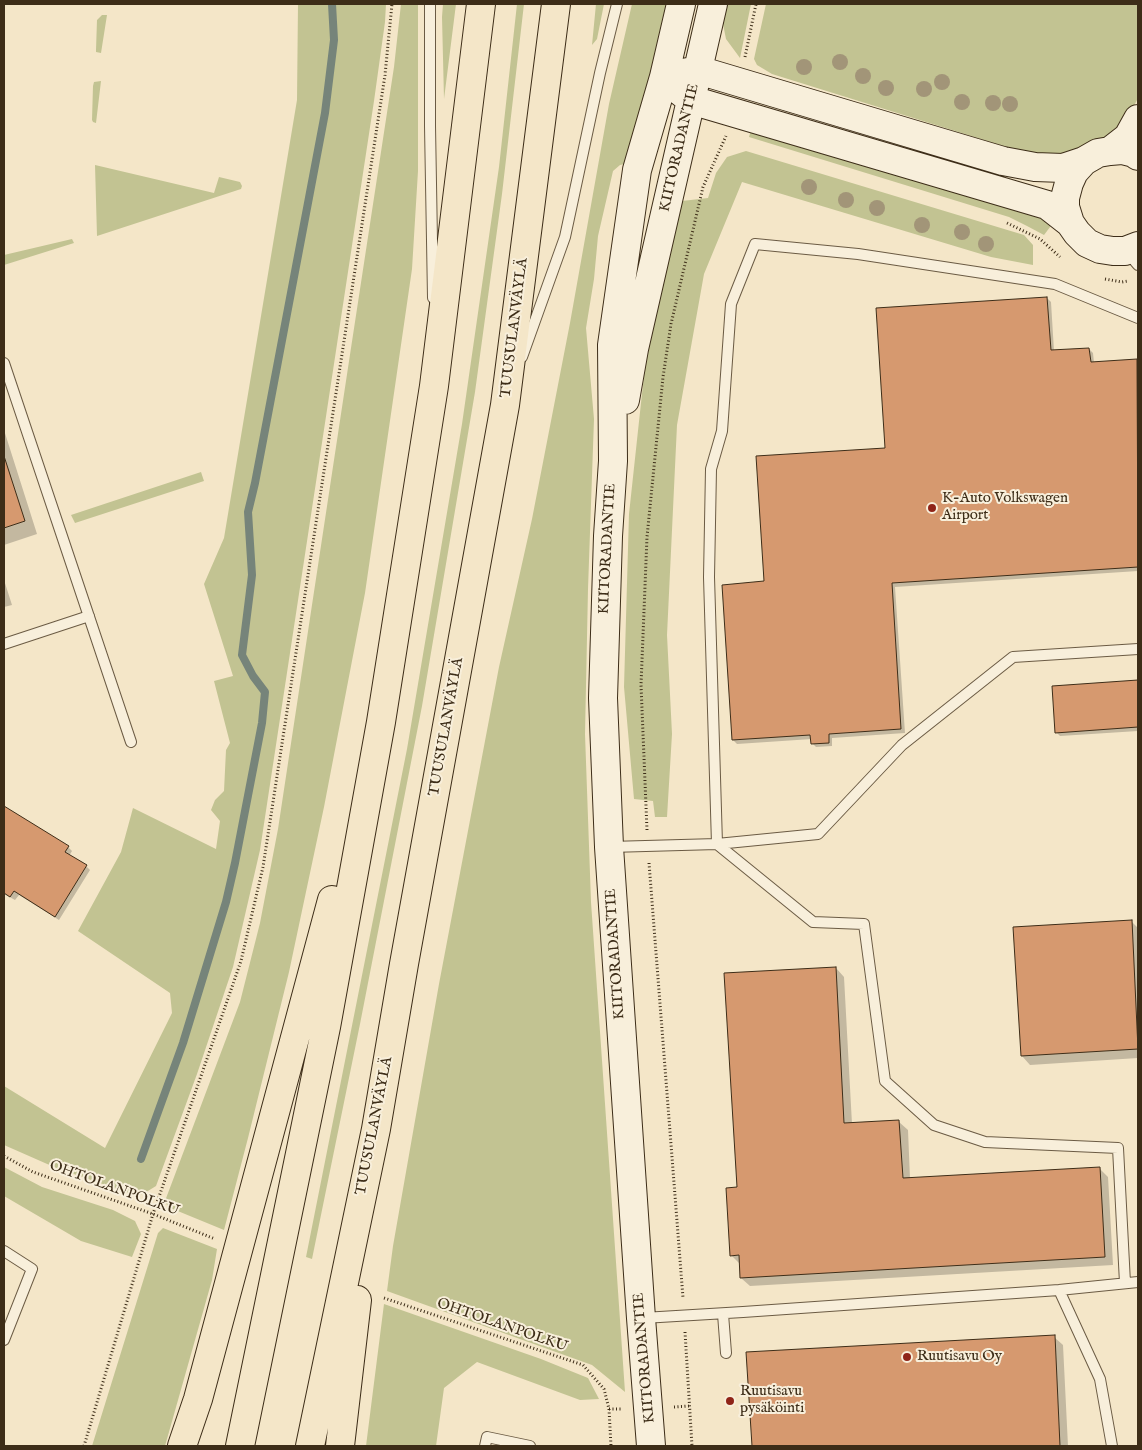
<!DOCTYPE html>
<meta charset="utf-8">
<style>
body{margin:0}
#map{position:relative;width:1142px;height:1450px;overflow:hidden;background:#f4e6c8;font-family:"IM FELL English",serif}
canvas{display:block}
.frame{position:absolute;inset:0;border:5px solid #3d2d18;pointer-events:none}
</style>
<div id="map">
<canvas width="1142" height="1450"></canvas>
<div class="frame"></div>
</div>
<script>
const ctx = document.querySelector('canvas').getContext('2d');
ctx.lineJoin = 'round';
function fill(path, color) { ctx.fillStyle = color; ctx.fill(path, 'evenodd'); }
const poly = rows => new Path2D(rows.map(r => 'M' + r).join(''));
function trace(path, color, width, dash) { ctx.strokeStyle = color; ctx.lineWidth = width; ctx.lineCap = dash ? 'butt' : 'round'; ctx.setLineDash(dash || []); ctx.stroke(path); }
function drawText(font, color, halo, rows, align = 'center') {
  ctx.font = font + ' "IM FELL English",serif'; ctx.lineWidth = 4; ctx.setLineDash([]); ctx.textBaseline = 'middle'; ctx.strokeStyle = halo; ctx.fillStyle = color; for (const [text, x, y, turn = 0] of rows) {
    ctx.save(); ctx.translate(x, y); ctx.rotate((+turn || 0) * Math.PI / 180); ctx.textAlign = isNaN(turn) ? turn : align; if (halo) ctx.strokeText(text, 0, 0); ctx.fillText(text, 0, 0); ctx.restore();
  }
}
fill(poly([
 [298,4,386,4,385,22,374,101,260,850,233,967,197,1074,156,1186,143,1194,134,1195,54,1167,4,1145,4,1086,105,1148,172,1013,170,993,78,931,121,852,133,808,216,849,220,821,211,810,215,800,224,791,226,750,230,743,214,681,233,676,204,584,224,538,297,100],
 [401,4,418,4,418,171,412,269,365,593,324,807,289,972,248,1138,224,1230,168,1207,165,1201,240,1002,260,923,278,829,351,348,394,67],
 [443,4,456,4,444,99,442,17],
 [517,4,524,4,502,194,475,392,422,706,360,1024,312,1259,306,1257,407,749,462,424,499,167],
 [596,4,604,4,597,39,592,45],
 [632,4,666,4,629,163,620,165,613,171,598,236,594,279,586,328,594,419,588,589,585,734,591,902,625,1392,592,1365,387,1291,393,1246,439,984,499,667,532,519,570,323,609,104],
 [727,4,751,4,740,58,726,39,723,24],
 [766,4,1138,4,1138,98,1126,122,1116,133,1068,152,1050,156,1029,154,772,74,757,65,754,59],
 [102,15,107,15,101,53,96,52,96,50,97,20],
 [101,81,96,123,93,122,92,120,93,86,94,82],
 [751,130,1044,217,1053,223,1044,235,1027,226,1009,217,749,137],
 [746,151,1024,235,1033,245,1033,265,991,257,742,182,704,274,677,425,667,635,672,734,667,817,655,817,653,801,634,799,624,687,629,514,645,366,682,201,708,198,716,173,727,157],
 [95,165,214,193,219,177,240,182,242,186,241,189,97,236],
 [72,239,74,243,4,265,4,255],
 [201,472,204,481,75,523,71,515],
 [4,1167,42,1187,113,1210,135,1221,141,1234,132,1257,81,1241,4,1196],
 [163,1228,217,1249,212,1280,165,1446,92,1446,158,1233],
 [384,1304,541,1359,588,1378,599,1399,580,1400,477,1362,444,1388,436,1446,366,1446]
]), '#c2c392');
fill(poly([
 [1047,298,1051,302,1054,351,1089,349,1093,353,1094,363,1137,360,1138,362,1138,571,895,587,905,733,832,738,832,746,816,747,812,743,812,739,737,744,733,740,765,583,886,449],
 [4,430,37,534,4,545],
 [4,580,12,605,4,607],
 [1138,681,1138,731,1060,736,1056,732,1053,687],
 [4,807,68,847,72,851,69,856,86,866,90,870,59,920,19,895,15,900,4,894],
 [1131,921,1138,928,1138,1058,1030,1065,1022,1056],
 [836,968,844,977,852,1124,899,1122,908,1130,910,1179,1099,1168,1108,1177,1113,1265,750,1286,741,1278,740,1264,731,1255,738,1188],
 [1054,1337,1063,1345,1068,1446,753,1446,747,1353]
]), '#0003');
trace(poly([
 [141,1159,183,1043,226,902,235,863,262,723,265,692,253,676,242,655,252,575,248,512,255,483,325,113,334,40,332,4]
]), '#76847a', 8);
const building = poly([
 [1047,297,1051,350,1089,348,1091,362,1137,359,1138,567,892,583,901,729,829,734,829,743,811,744,810,735,732,740,722,585,764,581,756,456,885,448,876,308,1047,297],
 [4,456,25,521,4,528,4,456],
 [1138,680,1138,727,1055,733,1052,686,1138,680],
 [4,806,69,846,65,852,87,865,55,917,14,891,10,897,4,893,4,806],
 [1132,920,1138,1049,1021,1056,1013,927,1132,920],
 [836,967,844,1123,899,1120,903,1178,1100,1167,1105,1257,740,1278,739,1255,730,1256,726,1188,737,1187,724,973,836,967],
 [1055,1335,1060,1446,752,1446,746,1352,1055,1335]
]);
fill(building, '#d6996f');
trace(building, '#3d2d18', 1);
const service = poly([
 [430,4,430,126,433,298],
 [1126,251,1138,265],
 [522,357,565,237,600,73,617,4],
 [4,363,131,742],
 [4,644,89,616],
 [610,847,717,844,818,834,902,745,1013,657,1138,649],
 [4,1251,32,1269,4,1340],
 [1125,1283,1118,1148,985,1142,934,1125,885,1081,864,924,813,922,717,844,709,577,711,469,722,431,731,304,755,244,858,254,1055,284,1138,318],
 [1059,1290,1100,1379,1112,1446],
 [723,1314,726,1353],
 [643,1318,743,1312,1059,1290,1138,1282],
 [485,1446,487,1437,530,1446]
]);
const secondary = poly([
 [664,77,698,70,1003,161,1035,167,1063,168,1084,161,1098,153,1110,151,1122,150,1134,153,1138,156],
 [676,88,691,100,1047,205,1070,223],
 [1110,151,1128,137,1138,119],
 [1084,161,1074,172,1069,183,1065,198,1065,207,1070,223,1077,233,1087,243,1100,249,1113,251,1125,251,1138,246],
 [625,400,634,349,713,4],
 [651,1446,641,1318,609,847,603,698,608,536,613,461,612,345,637,170,664,77,681,4]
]);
const motorway = poly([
 [182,1446,198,1399,332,900],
 [240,1446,326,1027,381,722,434,386,481,4],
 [310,1446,376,1129,404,964,505,405,556,4],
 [340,1446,357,1300]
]);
trace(service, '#6b5b44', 12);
trace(secondary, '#3d2d18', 30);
trace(motorway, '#3d2d18', 30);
trace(poly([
 [745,57,756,4],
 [1007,223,1040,239,1060,257],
 [1105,279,1122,282,1128,281],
 [647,830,641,685,647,537,663,377,671,324,703,187,726,136],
 [649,863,683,1298],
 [4,1156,33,1172,153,1214,215,1239],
 [384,1298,583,1365,604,1389,609,1409,611,1446],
 [685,1332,692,1446],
 [674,1407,690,1406],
 [609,1409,623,1409],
 [84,1446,153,1214,241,961,263,867,385,75,392,4]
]), '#3d2d18', 3, [1, 2.5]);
trace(service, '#f8efdb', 10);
trace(secondary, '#f8efdb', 28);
trace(motorway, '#f4e6c8', 28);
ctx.fillStyle = '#a29578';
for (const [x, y] of [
 [840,62],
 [804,67],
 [863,76],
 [942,82],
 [886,88],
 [924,89],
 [962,102],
 [993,103],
 [1010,104],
 [809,187],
 [846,200],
 [877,208],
 [922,225],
 [962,232],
 [986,244]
]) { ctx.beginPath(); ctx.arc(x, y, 8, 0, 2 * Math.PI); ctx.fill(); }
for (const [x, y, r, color] of [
 [932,508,5,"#8f2418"],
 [907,1357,5,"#8f2418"],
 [730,1401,5,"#8f2418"]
]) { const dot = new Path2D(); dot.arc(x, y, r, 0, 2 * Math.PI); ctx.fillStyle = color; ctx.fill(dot); trace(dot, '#f8efdb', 2); }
drawText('15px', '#3d2d18', '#f8efdb', [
 ["KIITORADANTIE",680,148,-77],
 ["TUUSULANVÄYLÄ",515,328,-83],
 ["KIITORADANTIE",608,549,-87],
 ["TUUSULANVÄYLÄ",447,727,-80],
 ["KIITORADANTIE",616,954,-94],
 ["TUUSULANVÄYLÄ",375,1126,-79],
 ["OHTOLANPOLKU",114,1189,20],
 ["OHTOLANPOLKU",502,1326,19],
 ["KIITORADANTIE",645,1358,-95]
]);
drawText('15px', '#3d2d18', '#f8efdb', [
 ["K-Auto Volkswagen",942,499],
 ["Airport",942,516],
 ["Ruutisavu Oy",917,1357],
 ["Ruutisavu",740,1392],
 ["pysäköinti",740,1409]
], 'left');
</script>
